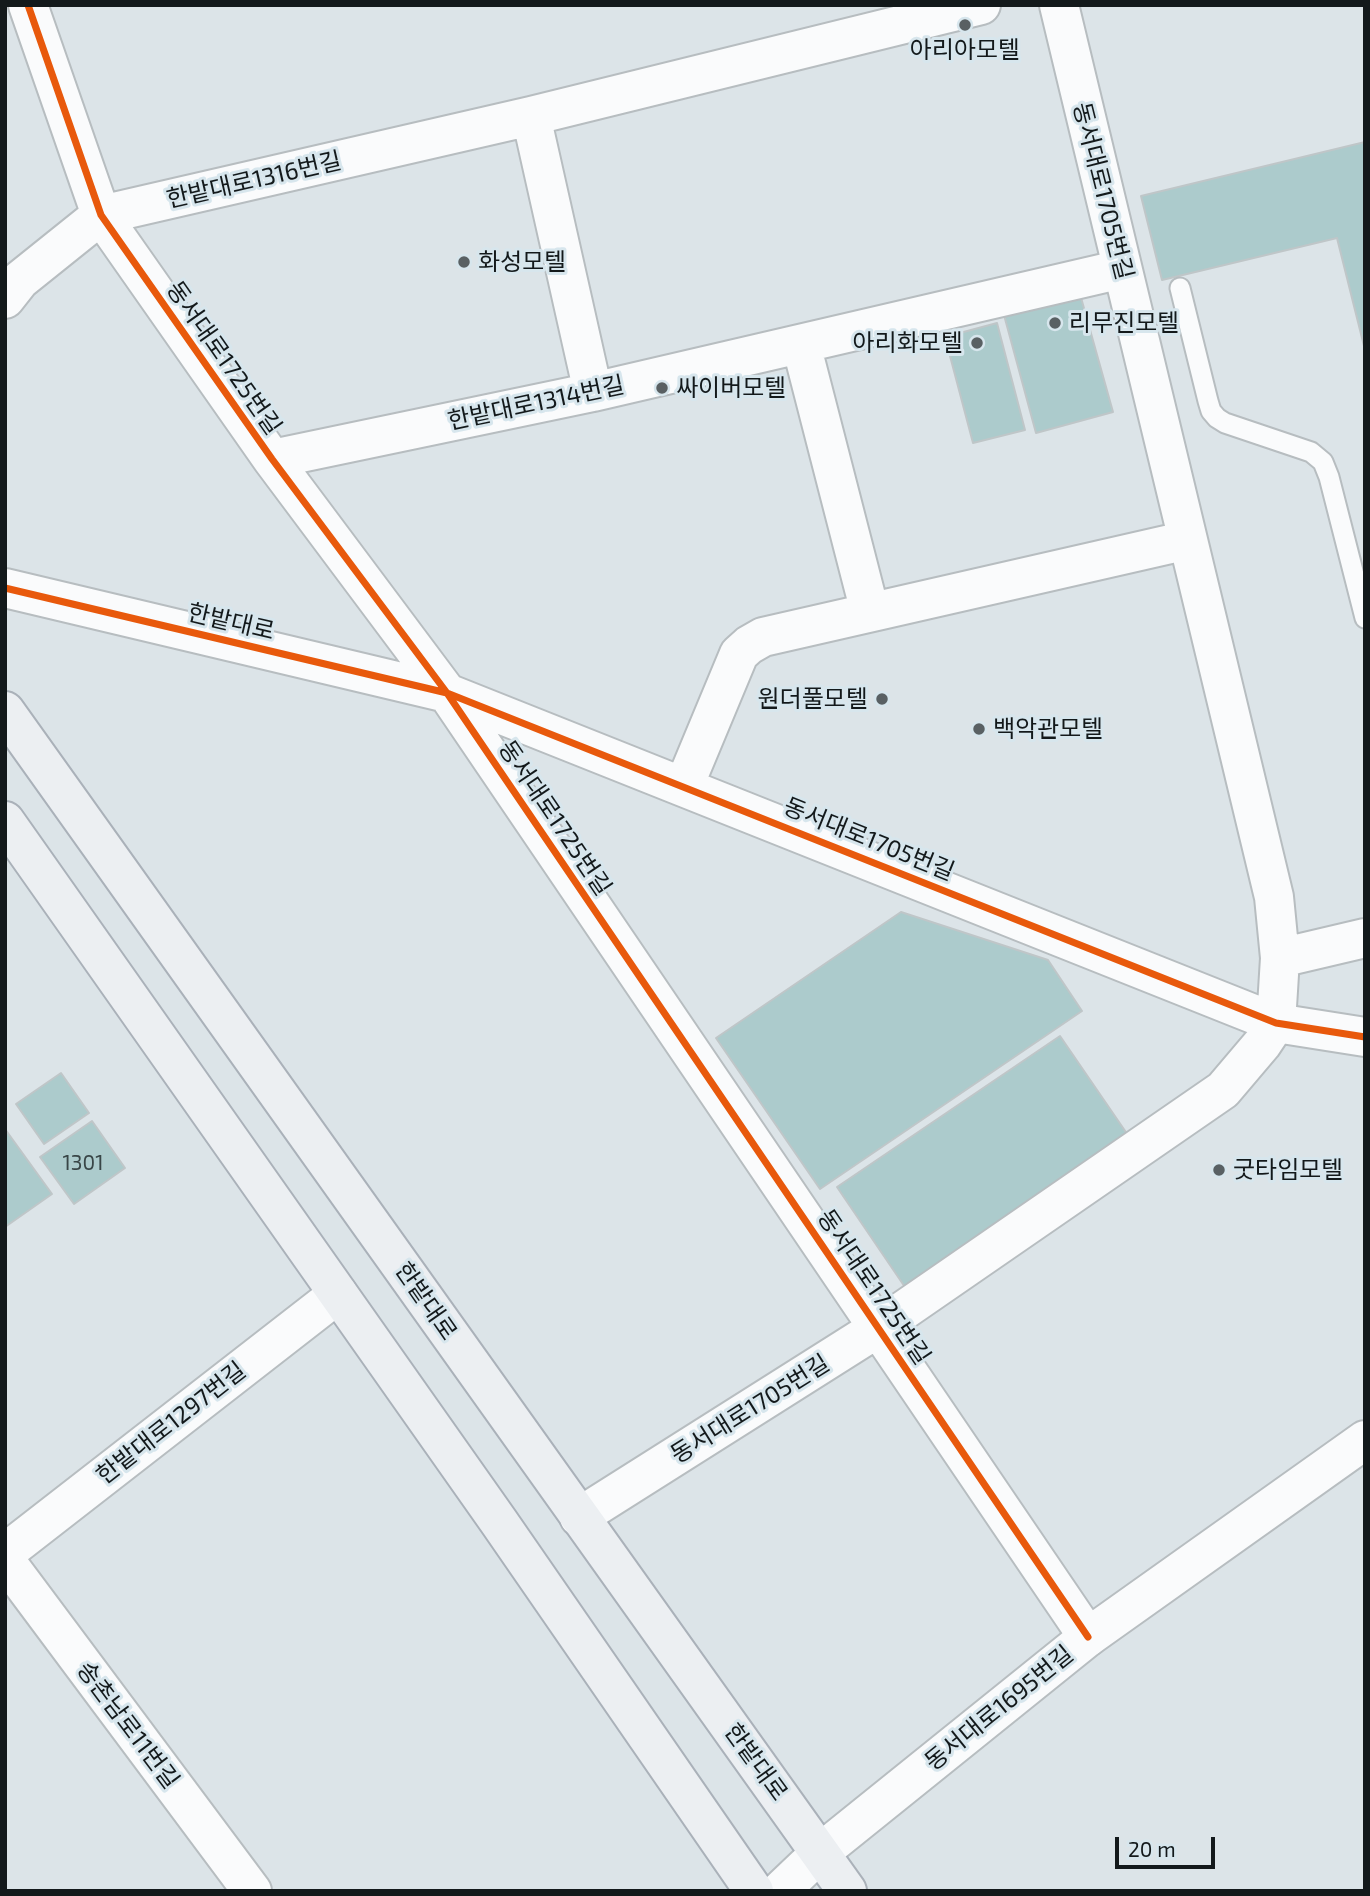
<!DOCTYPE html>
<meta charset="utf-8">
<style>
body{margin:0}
#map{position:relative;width:1370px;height:1896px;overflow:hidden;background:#dce4e8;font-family:"Exo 2",sans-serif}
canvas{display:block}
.frame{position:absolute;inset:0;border:7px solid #13191b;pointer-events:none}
.scale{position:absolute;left:1115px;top:1837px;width:100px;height:32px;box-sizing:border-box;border:4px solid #13191b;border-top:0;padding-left:9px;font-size:21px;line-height:24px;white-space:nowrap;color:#13191b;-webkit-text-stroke:5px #d7e6ed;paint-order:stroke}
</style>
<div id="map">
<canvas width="1370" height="1896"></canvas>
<div class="frame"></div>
<div class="scale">20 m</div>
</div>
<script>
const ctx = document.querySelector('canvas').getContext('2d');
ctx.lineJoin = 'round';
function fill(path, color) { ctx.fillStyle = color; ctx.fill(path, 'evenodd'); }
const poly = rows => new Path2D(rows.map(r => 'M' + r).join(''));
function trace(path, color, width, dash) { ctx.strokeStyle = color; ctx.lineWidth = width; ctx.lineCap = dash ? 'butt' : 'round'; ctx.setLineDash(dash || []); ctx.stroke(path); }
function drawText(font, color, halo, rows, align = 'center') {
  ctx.font = font + ' "Exo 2","Noto Sans KR",sans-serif'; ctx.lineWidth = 6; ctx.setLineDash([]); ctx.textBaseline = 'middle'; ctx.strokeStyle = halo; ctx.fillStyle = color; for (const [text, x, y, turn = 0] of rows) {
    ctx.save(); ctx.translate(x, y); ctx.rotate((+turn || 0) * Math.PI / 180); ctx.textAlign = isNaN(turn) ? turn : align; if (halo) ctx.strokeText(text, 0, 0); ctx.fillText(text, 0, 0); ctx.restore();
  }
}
const building = poly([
 [1365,142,1365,350,1337,238,1162,280,1141,196,1365,142],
 [1080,294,1113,412,1036,433,1004,315,1080,294],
 [997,323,1025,430,973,443,945,337,997,323],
 [901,912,1048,960,1082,1011,820,1189,716,1038,901,912],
 [1060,1036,1132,1141,909,1293,837,1187,1060,1036],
 [61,1073,89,1113,44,1144,16,1104,61,1073],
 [92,1121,125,1168,74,1204,40,1157,92,1121],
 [5,1129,52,1194,5,1227,5,1129]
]);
fill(building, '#accbcc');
trace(building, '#bfc6c8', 2);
const lane = poly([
 [1180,288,1208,401,1211,411,1217,418,1225,423,1311,452,1323,462,1329,477,1365,618]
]);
const street = poly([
 [28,5,101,215,272,459,447,693,1088,1637],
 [1059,5,1274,897,1280,958,1276,1023],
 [531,116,593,392],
 [5,299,20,280,101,215,531,116,981,5],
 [801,344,870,612],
 [272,459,593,392,1122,269],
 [5,588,447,693,1276,1023,1365,1037],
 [684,786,739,654,749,645,763,637,1188,540],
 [1280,958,1365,938],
 [579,1517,878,1328,1223,1090,1262,1044,1276,1023],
 [5,1553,338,1294],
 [5,1560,252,1891]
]);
const secondary = poly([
 [780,1891,821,1852,1088,1637,1365,1440]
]);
const primary = poly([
 [5,711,847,1891],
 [5,821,499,1522,754,1891]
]);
trace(lane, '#b7bdc0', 23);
trace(street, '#b7bdc0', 42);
trace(secondary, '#b7bdc0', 42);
trace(primary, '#aab1b9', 42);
trace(lane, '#fafbfc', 19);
trace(street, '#fafbfc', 38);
trace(secondary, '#fafbfc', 38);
trace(primary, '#eceff2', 38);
trace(poly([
 [28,5,101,215,272,459,447,693,1088,1637],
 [5,588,447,693,1276,1023,1365,1037]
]), '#e8590c', 7);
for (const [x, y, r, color] of [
 [965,25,7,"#596063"],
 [464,262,7,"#596063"],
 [1055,323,7,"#596063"],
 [977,343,7,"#596063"],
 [662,388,7,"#596063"],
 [882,699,7,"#596063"],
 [979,729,7,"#596063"],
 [1219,1170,7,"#596063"]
]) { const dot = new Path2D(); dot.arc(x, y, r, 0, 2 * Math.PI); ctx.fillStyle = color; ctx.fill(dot); trace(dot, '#d7e6ed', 2.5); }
drawText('21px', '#394647', null, [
 ["1301",83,1163]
]);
drawText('24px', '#13191b', '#d7e6ed', [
 ["아리아모텔",965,50,"center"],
 ["화성모텔",478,262],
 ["리무진모텔",1069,323],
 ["아리화모텔",963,343,"right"],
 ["싸이버모텔",676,388],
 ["원더풀모텔",868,699,"right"],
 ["백악관모텔",993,729],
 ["굿타임모텔",1233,1170]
], 'left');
drawText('24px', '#13191b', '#d7e6ed', [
 ["한밭대로1316번길",254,180,-13],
 ["동서대로1705번길",1103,191,76],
 ["동서대로1725번길",224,358,55],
 ["한밭대로1314번길",536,403,-12],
 ["한밭대로",231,622,13],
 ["동서대로1725번길",555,818,56],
 ["동서대로1705번길",869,839,22],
 ["동서대로1725번길",874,1287,56],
 ["한밭대로",426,1301,55],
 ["동서대로1705번길",750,1409,-32],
 ["한밭대로1297번길",171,1423,-38],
 ["동서대로1695번길",999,1708,-39],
 ["송촌남로11번길",128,1725,53],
 ["한밭대로",756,1762,54]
]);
</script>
